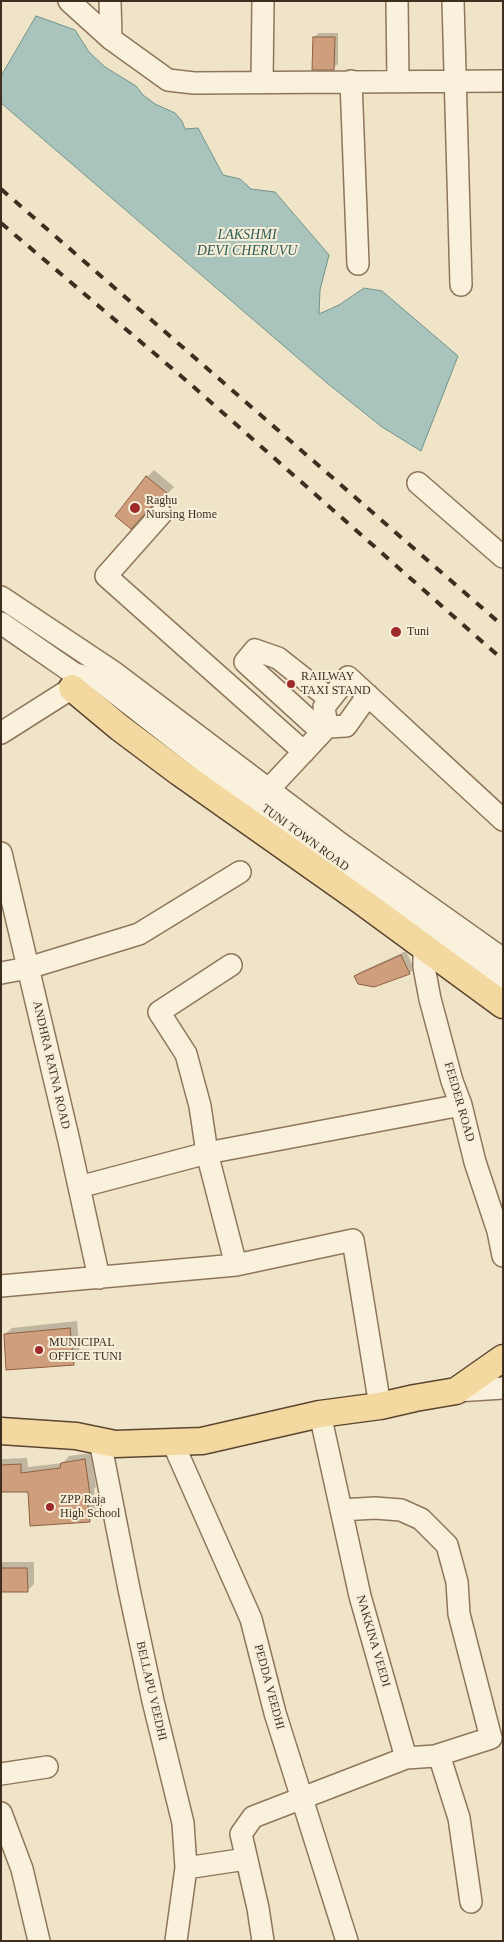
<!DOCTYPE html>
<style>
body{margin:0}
#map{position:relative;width:504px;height:1942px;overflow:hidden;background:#f0e4c8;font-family:Georgia,serif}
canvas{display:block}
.frame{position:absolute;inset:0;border:2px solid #3d2e20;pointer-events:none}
</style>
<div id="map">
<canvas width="504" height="1942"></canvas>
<div class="frame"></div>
</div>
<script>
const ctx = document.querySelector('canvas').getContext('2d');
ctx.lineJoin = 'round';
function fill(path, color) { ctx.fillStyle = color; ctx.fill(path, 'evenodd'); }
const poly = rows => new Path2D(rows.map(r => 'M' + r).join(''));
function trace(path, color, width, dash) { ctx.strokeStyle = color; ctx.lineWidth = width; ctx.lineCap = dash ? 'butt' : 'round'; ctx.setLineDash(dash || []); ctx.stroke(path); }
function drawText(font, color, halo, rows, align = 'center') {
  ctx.font = font + ' Georgia,serif'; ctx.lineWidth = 4; ctx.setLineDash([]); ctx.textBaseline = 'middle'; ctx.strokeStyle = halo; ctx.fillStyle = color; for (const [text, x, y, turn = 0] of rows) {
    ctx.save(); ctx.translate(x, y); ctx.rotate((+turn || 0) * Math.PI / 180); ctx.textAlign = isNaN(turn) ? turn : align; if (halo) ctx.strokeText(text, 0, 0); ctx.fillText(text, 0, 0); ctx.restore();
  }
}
const water = poly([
 [36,16,75,30,89,52,105,67,136,86,143,95,155,104,175,113,182,121,185,129,198,128,223,175,240,179,251,189,275,192,329,255,320,290,319,314,339,305,364,288,382,291,458,356,421,451,382,427,327,383,1,103,1,76,36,16]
]);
fill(water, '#a9c4bc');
trace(water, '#6f938a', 1);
fill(poly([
 [319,33,338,33,338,64,333,68,314,37],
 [154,470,174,487,165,496,147,477],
 [406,951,414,968,410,973,374,986,355,976,360,972],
 [77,1321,80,1357,73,1364,5,1334,12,1328],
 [91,1453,96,1487,94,1489,96,1514,89,1521,29,1491,1,1491,1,1459,27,1458,28,1467,63,1463,69,1456],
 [1,1562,34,1562,34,1584,27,1591,1,1591]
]), '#0003');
const building = poly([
 [313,37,335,37,334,70,312,70,313,37],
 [146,476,168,494,162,502,152,506,131,529,115,516,146,476],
 [401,955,410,974,374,987,358,984,354,976,401,955],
 [70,1328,74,1365,6,1370,4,1334,70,1328],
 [85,1459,90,1495,87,1495,90,1522,30,1526,28,1492,1,1492,1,1465,21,1464,21,1473,60,1468,61,1463,85,1459],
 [1,1568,27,1568,28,1592,1,1592,1,1568]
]);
fill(building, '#cf9f7d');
trace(building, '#8d5f41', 1);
const minor = poly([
 [69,1,111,39,168,80,194,83,503,81],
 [110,1,111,39],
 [397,1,398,81],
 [453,1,461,285],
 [351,81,358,264],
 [262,83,263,1],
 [418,483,503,557],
 [161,514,106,576,304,752],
 [1,597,115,673,341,844,503,959],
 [1,623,79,677,97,679,267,811,503,980],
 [327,727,324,707,348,677,503,820],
 [322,732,245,662,255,650,278,658,330,699],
 [1,733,72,688,80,675],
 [269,789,327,727,346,726,368,695],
 [1,853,69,1141,99,1278],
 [424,947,424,967,430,999,452,1081,461,1105,475,1162,498,1231,503,1256],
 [1,973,28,968,139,934,240,872],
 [79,1187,207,1153,461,1105],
 [236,1265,353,1240,380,1406],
 [1,1286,236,1265,207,1153,200,1106,186,1054,159,1012,231,965],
 [456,1391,503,1388],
 [100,1441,129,1589,153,1701,183,1823,186,1868,176,1941],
 [172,1441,251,1619,275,1713,347,1941],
 [341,1510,375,1508,401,1510,421,1519,447,1545,457,1582,459,1614,491,1738,435,1756,406,1758],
 [439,1755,459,1818,471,1902],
 [1,1774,47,1767],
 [1,1813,22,1869,39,1941],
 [186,1868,246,1859],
 [263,1941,258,1908,241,1834,253,1817,406,1758,360,1596,320,1414]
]);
const major = poly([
 [72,688,120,728,180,773,357,898,503,1005],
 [1,1431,76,1436,115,1444,202,1441,320,1414,380,1406,415,1398,456,1391,503,1358]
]);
trace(minor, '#8d765c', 24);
trace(major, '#5b4430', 29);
trace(minor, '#faf1dc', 21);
trace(major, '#f3d9a0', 26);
trace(poly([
 [1,189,503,626],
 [1,223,188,382,503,660]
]), '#3d2e20', 4, [9, 9]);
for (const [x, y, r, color] of [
 [135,508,6,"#9e2a2b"],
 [396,632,6,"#9e2a2b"],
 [291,684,5,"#9e2a2b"],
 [39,1350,5,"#9e2a2b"],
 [50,1507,5,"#9e2a2b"]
]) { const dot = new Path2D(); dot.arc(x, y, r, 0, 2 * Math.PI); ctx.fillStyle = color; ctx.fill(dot); trace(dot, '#f7eed8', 2); }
drawText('12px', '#3d2e20', '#f7eed8', [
 ["Raghu",146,501],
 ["Nursing Home",146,515],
 ["Tuni",407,632],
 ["RAILWAY",301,677],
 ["TAXI STAND",301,691],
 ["MUNICIPAL",49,1343],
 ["OFFICE TUNI",49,1357],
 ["ZPP Raja",60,1500],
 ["High School",60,1514]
], 'left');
drawText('12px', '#3d2e20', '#f7eed8', [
 ["TUNI TOWN ROAD",305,838,36],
 ["ANDHRA RATNA ROAD",51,1065,77],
 ["FEEDER ROAD",459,1102,74],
 ["NAKKINA VEEDI",373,1641,74],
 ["PEDDA VEEDHI",269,1687,75],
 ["BELLAPU VEEDHI",151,1691,77]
]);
drawText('italic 14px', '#2f5d5a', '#f7eed8', [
 ["LAKSHMI",247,235],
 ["DEVI CHERUVU",247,251]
]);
</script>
